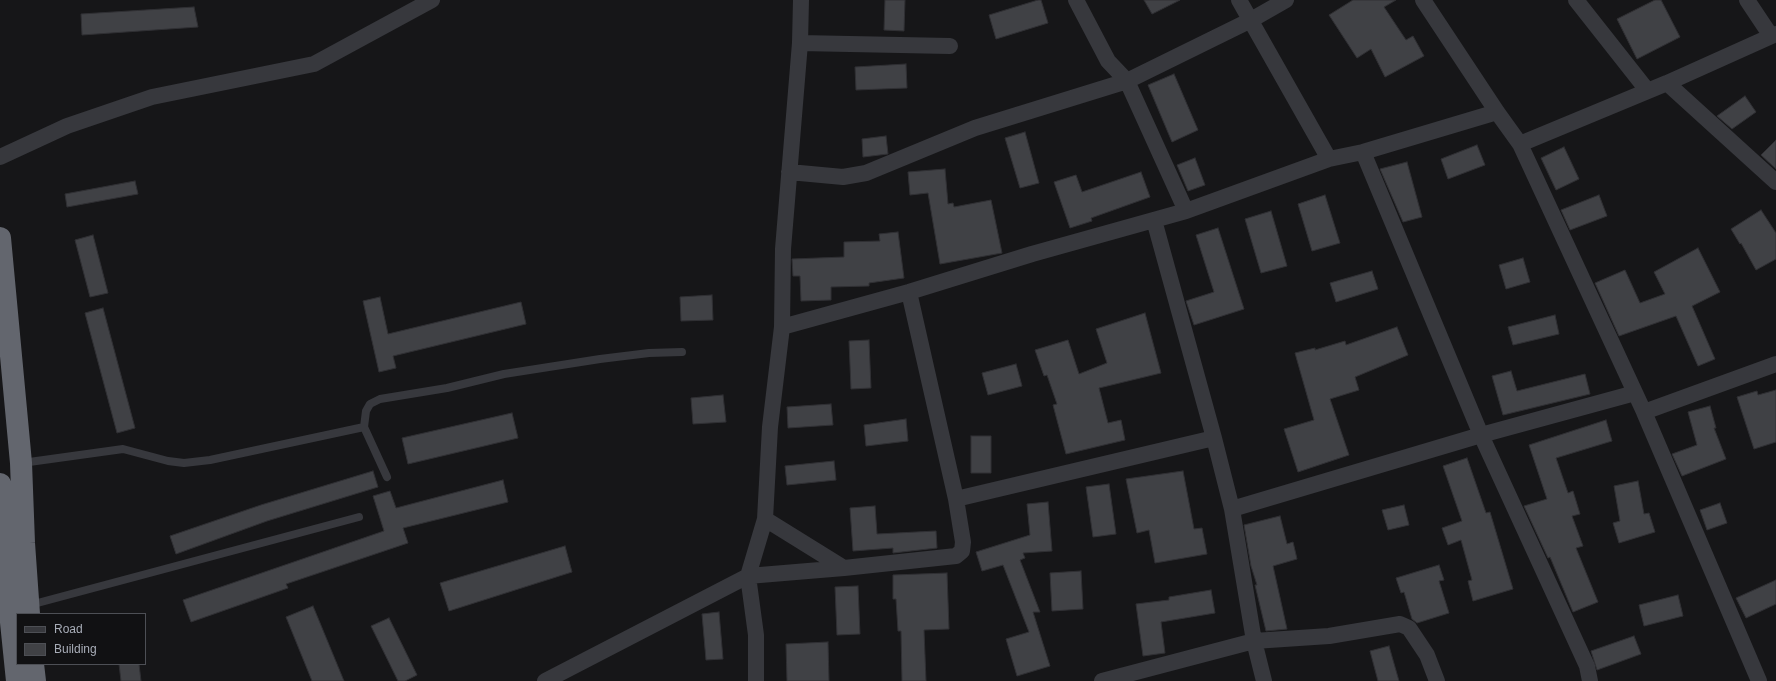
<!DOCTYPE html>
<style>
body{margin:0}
#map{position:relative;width:1776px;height:681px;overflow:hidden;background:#161618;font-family:Helvetica,sans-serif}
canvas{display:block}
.legend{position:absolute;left:16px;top:613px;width:130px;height:52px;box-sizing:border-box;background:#111113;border:1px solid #4d4f55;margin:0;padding:5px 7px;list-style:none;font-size:12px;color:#a8adb8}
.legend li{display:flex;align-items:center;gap:8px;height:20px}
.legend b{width:20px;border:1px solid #4d4f55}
</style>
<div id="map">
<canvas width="1776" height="681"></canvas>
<ul class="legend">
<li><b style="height:5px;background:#37383d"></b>Road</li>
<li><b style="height:11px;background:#404145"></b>Building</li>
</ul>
</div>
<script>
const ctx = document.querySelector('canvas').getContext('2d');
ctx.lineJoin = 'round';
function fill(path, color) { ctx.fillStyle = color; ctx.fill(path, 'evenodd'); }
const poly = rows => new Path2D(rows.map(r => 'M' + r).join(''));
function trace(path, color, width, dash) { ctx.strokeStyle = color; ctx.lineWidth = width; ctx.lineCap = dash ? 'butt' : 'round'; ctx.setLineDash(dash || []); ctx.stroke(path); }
const building = poly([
 [885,0,905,0,904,31,884,30,885,0],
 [1038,0,1041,0,1048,23,996,39,989,15,1038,0],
 [1144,0,1180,0,1152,14,1144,0],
 [1353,0,1396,0,1384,7,1406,40,1413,36,1424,56,1385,77,1371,49,1357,58,1329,15,1353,0],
 [1655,0,1661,0,1680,37,1637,59,1617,19,1655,0],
 [194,7,198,27,82,35,81,14,194,7],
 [906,64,907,88,856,90,855,67,906,64],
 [1174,74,1198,130,1172,142,1148,85,1174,74],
 [1745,96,1756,112,1732,129,1717,116,1745,96],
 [1025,132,1039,183,1020,188,1005,138,1025,132],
 [886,136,888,154,863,157,862,139,886,136],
 [1776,140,1776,169,1761,155,1776,140],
 [1477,145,1485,165,1448,179,1441,159,1477,145],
 [1564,147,1579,179,1556,190,1541,158,1564,147],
 [1195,158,1205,185,1188,191,1177,165,1195,158],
 [1407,162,1422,217,1403,222,1380,169,1407,162],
 [945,169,948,204,953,203,954,207,991,200,1002,253,940,264,928,193,910,195,908,172,945,169],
 [1141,172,1150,197,1091,218,1092,221,1070,228,1054,182,1076,175,1082,192,1141,172],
 [135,181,138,194,67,207,65,194,135,181],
 [1325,195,1340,243,1312,251,1298,204,1325,195],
 [1599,195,1607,216,1570,230,1561,210,1599,195],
 [1761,210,1776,233,1776,259,1756,270,1741,243,1740,244,1731,229,1761,210],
 [1271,211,1287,266,1261,273,1245,219,1271,211],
 [1218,228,1244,309,1194,325,1186,301,1214,292,1196,235,1218,228],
 [898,232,904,278,869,283,869,286,831,287,831,300,801,301,800,276,793,276,792,259,844,257,844,242,880,241,879,234,898,232],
 [93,235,108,293,90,297,75,240,93,235],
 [1698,248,1720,292,1692,306,1715,359,1698,366,1676,316,1619,336,1595,283,1625,270,1640,303,1665,294,1654,272,1698,248],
 [1523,258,1530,282,1506,289,1499,265,1523,258],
 [1372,271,1378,289,1336,302,1330,283,1372,271],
 [712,295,713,320,681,321,680,297,712,295],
 [380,297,388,334,521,302,526,324,393,356,396,368,379,372,363,301,380,297],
 [103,308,135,428,117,433,85,313,103,308],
 [1145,313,1161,373,1099,388,1108,423,1121,420,1125,440,1066,454,1053,405,1057,404,1047,375,1044,376,1035,350,1068,340,1079,374,1107,363,1096,329,1145,313],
 [1555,315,1559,334,1513,345,1508,327,1555,315],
 [1397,327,1408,355,1355,377,1359,390,1330,399,1349,455,1298,472,1284,429,1314,420,1295,353,1315,348,1315,350,1345,341,1346,345,1397,327],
 [869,340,871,388,851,389,849,341,869,340],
 [1016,364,1022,386,988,395,982,373,1016,364],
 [1511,371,1517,391,1585,374,1590,394,1503,415,1492,376,1511,371],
 [1776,390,1776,442,1754,449,1737,397,1757,391,1758,395,1776,390],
 [723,395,726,422,693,424,691,398,723,395],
 [831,404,833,425,788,428,787,407,831,404],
 [1710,406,1716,428,1714,428,1726,459,1682,476,1672,454,1697,445,1688,412,1710,406],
 [512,413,518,438,408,464,402,438,512,413],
 [906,419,908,441,866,446,864,425,906,419],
 [1606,420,1612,441,1556,458,1568,493,1573,491,1580,514,1572,516,1583,546,1576,548,1598,602,1573,612,1550,557,1548,558,1524,506,1547,499,1529,445,1606,420],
 [971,436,991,436,991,473,971,473,971,436],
 [1467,458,1486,513,1490,512,1513,589,1473,601,1468,581,1472,580,1461,540,1448,545,1442,528,1462,521,1443,466,1467,458],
 [834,461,836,480,787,485,785,466,834,461],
 [373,471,378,487,267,521,176,554,170,536,261,505,373,471],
 [1183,471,1194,529,1202,528,1207,554,1155,563,1149,530,1137,533,1126,479,1183,471],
 [503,480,508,502,403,528,408,543,286,584,288,588,191,622,183,600,384,531,373,496,390,491,396,508,503,480],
 [1638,481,1644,514,1649,513,1655,532,1619,543,1613,523,1620,521,1614,486,1638,481],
 [1109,484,1116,534,1093,537,1086,487,1109,484],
 [1048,502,1052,551,1023,553,1025,558,1020,560,1040,612,1033,612,1050,666,1017,676,1006,639,1029,632,1003,565,982,571,976,552,1030,535,1027,504,1048,502],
 [1720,503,1727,523,1707,530,1700,510,1720,503],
 [1404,505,1409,525,1388,530,1382,510,1404,505],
 [875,506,877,534,936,531,937,548,893,553,893,548,853,551,850,508,875,506],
 [1280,516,1287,544,1293,542,1297,559,1273,566,1287,629,1266,631,1255,585,1257,585,1251,566,1244,525,1280,516],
 [565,546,572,572,449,611,440,583,565,546],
 [1439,565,1444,580,1439,581,1449,613,1417,623,1412,619,1404,592,1401,593,1396,578,1439,565],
 [1081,571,1083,609,1052,611,1050,573,1081,571],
 [947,573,949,629,924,630,926,681,902,681,901,631,898,631,896,599,893,599,893,575,947,573],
 [1776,580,1776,604,1746,618,1736,598,1776,580],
 [858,586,860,634,837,635,835,587,858,586],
 [1211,590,1215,613,1161,622,1165,653,1143,656,1136,604,1169,600,1169,597,1211,590],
 [1678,595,1683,616,1644,626,1639,605,1678,595],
 [313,606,344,681,312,681,286,617,313,606],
 [719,612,723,659,706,660,702,614,719,612],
 [389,618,417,675,405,681,398,681,371,626,389,618],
 [1634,636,1641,654,1597,670,1591,651,1634,636],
 [828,642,829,681,787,681,786,644,828,642],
 [1389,646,1399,681,1378,681,1370,651,1389,646],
 [119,664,139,664,141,681,121,681,119,664]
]);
fill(building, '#404145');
trace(building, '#303034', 1);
trace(poly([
 [22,463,123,449,168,461,184,463,210,460,364,427],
 [387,477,364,427,366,411,370,404,380,399,447,388,504,374,600,359,649,353,682,352],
 [30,605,359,517]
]), '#37383d', 8);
trace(poly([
 [1076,0,1108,61,1127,81,1186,211],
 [1239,0,1329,159],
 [1423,0,1497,112,1520,144,1644,412,1759,681],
 [1576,0,1647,90],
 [1747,0,1771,36],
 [800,43,950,46],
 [1667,83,1776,182],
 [1520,144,1667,83,1776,34],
 [1363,152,1481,435,1587,666,1590,681],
 [0,157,67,126,152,97,314,64,432,0],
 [789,172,843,177,866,173,975,128,1127,81,1251,20,1286,0],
 [1154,220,1214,438,1232,509,1254,641,1264,681],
 [782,327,909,292,1032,254,1186,211,1329,159,1363,152,1497,112],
 [1644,412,1776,364],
 [956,499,1214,438],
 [1232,509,1481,435,1635,393],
 [765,519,844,568],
 [545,681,748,576,844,568,956,556,962,551,963,542,956,499,909,292],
 [756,681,756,635,748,576,765,519,770,427,782,327,783,249,800,43,801,0],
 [1102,681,1254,641,1329,636,1400,624,1409,628,1427,655,1437,681]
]), '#37383d', 16);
trace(poly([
 [0,238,21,463,24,543,29,614],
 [0,484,3,544,17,681],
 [33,664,35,681]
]), '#63666e', 22);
</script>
